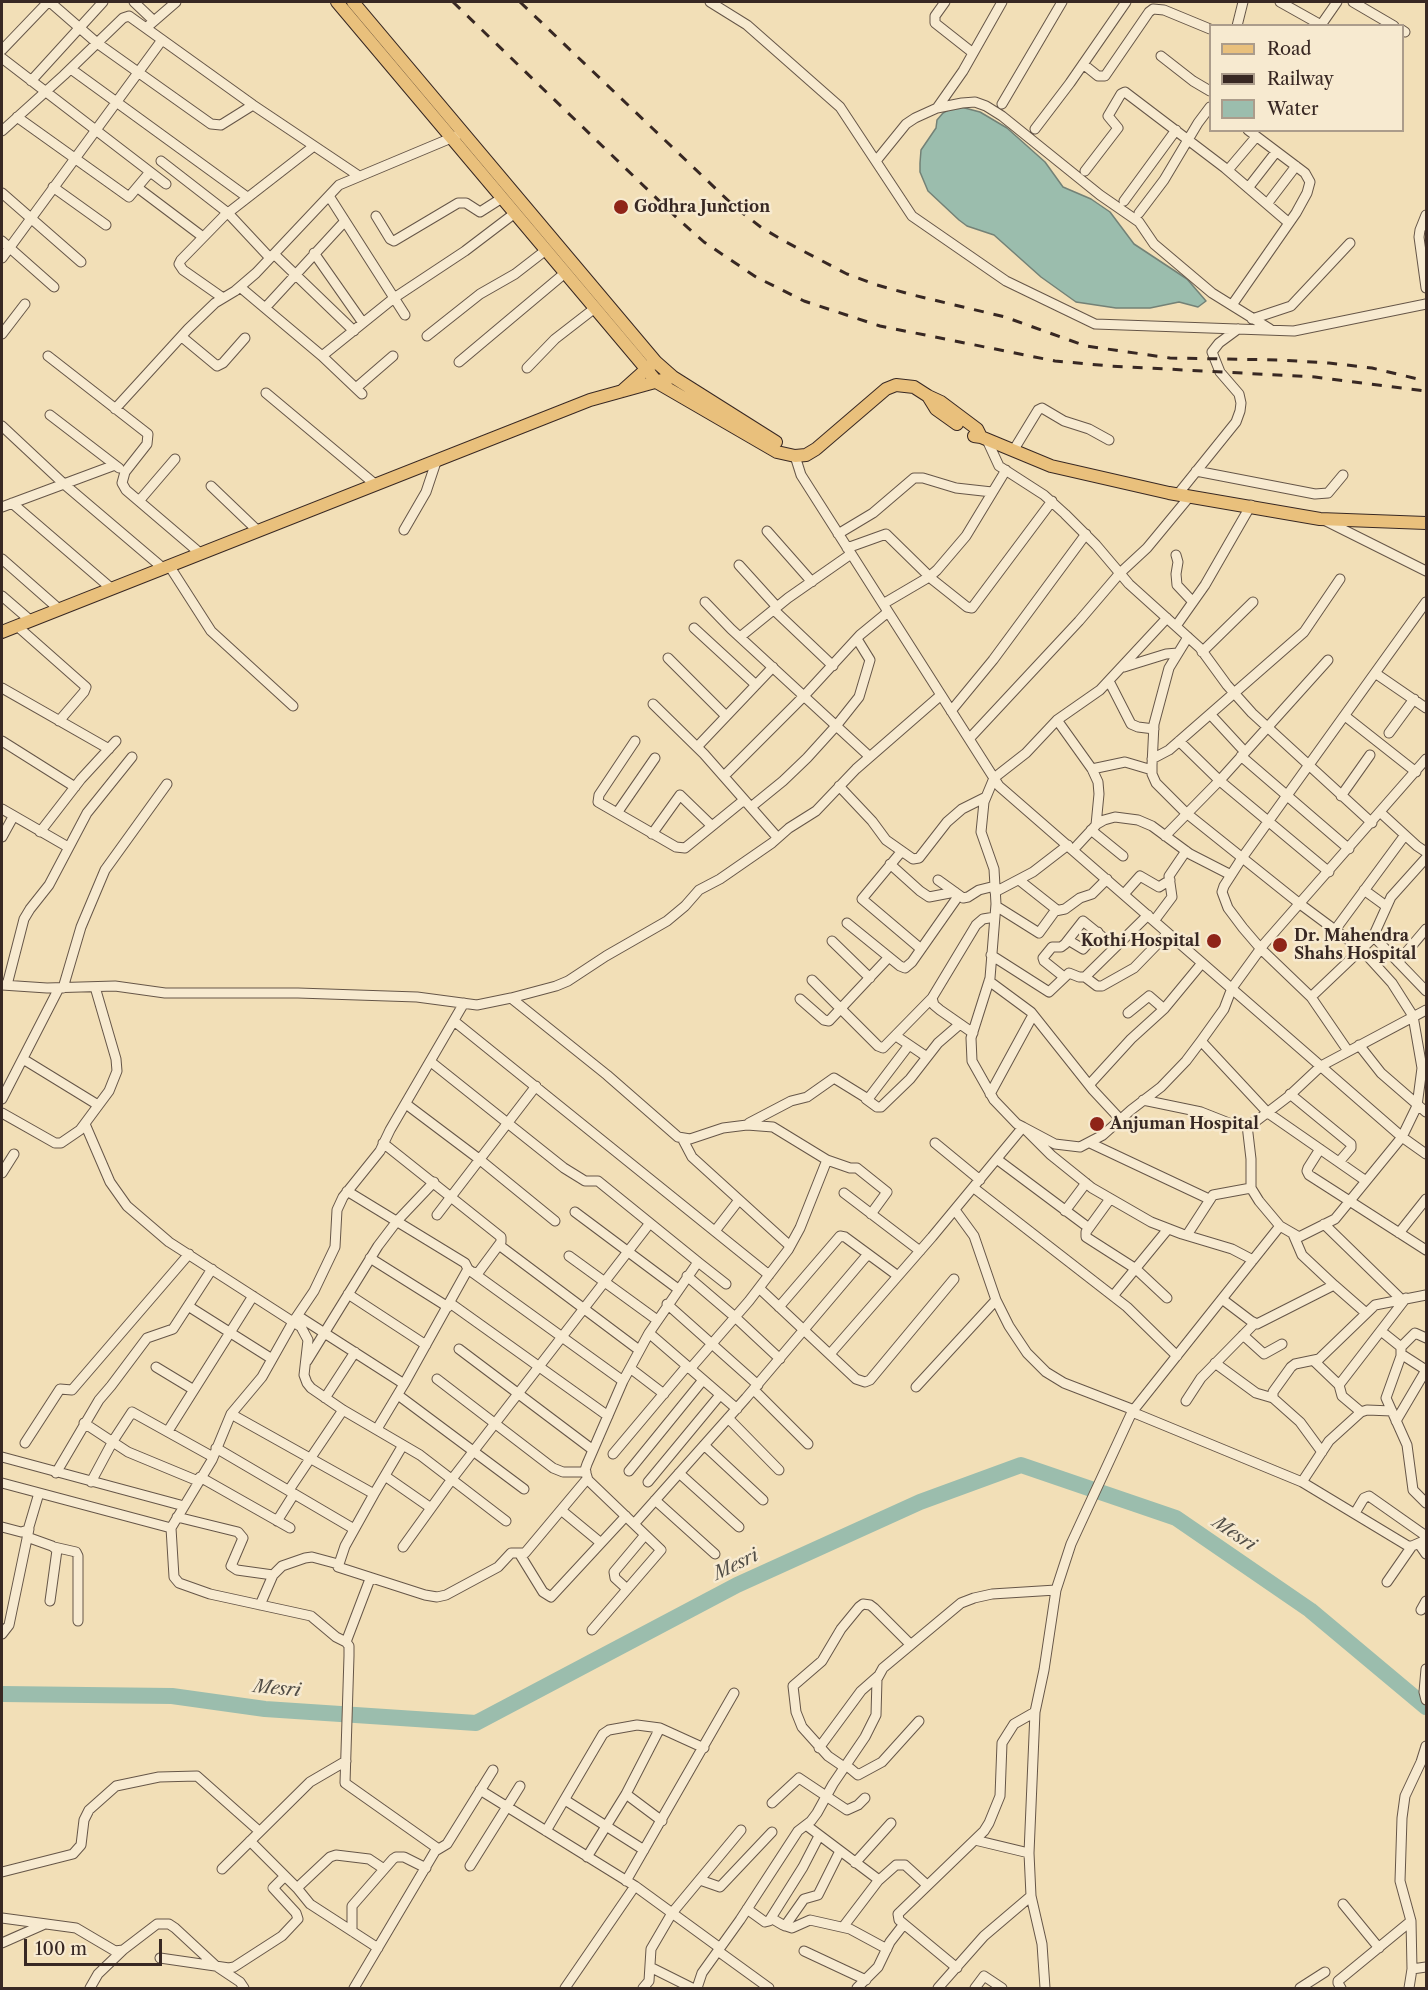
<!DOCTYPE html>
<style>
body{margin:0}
#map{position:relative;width:1428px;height:1990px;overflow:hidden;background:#f2dfb7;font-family:"Libre Caslon Text",serif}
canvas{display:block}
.frame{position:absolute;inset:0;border:3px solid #382823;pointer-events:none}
.legend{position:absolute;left:1209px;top:24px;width:195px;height:108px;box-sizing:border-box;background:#f7ead0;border:2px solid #ab9c8b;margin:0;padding:8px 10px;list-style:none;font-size:18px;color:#382823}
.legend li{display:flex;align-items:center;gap:12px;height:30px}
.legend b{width:30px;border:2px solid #ab9c8b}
.scale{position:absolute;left:24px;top:1939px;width:138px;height:27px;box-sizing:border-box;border:3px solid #382823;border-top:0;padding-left:8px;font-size:18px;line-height:21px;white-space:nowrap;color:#382823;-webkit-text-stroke:4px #f7ead0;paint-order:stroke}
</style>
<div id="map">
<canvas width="1428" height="1990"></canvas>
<div class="frame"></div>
<ul class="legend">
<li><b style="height:8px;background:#e9c07c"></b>Road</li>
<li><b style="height:8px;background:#382823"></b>Railway</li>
<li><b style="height:16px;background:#9bbdad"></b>Water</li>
</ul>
<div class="scale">100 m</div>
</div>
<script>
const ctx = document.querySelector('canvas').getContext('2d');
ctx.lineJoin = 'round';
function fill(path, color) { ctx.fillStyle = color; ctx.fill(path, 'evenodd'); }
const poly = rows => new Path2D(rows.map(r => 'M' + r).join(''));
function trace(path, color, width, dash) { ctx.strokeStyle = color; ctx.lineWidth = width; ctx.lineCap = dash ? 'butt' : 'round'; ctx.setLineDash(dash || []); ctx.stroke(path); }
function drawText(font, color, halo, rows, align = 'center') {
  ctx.font = font + ' "Libre Caslon Text",serif'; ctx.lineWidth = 5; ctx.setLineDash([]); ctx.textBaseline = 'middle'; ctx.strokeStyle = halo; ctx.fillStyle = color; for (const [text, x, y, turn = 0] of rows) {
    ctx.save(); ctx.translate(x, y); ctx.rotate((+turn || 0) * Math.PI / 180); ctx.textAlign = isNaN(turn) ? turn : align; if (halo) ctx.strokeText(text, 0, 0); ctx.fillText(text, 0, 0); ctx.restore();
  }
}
const water = poly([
 [961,107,980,112,1007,128,1045,162,1063,187,1091,199,1110,212,1134,244,1187,279,1206,301,1198,307,1179,302,1150,308,1116,308,1076,302,1041,277,994,235,967,226,959,220,928,191,920,172,920,163,921,150,936,128,937,120,943,113,952,108,961,107]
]);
fill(water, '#9bbdad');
trace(water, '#738176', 1.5);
trace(poly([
 [2,1694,172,1696,265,1709,476,1723,737,1585,920,1502,1021,1465,1176,1518,1310,1610,1426,1707]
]), '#9bbdad', 16);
const minor = poly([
 [50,2,97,43,211,124,221,125,253,105],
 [134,2,154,21],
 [710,2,747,25,840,107,912,216,1006,281,1095,324,1294,331,1426,304],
 [945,2,935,16,935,23,973,53],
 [1280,2,1321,25,1337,2],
 [1353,2,1394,26],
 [1237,26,1243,2],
 [146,28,176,2],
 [1402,30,1405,32],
 [2,50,48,2],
 [1161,56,1193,81,1210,91],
 [2,58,166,184],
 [1083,64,1098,76,1105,76,1149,12,1153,9,1164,10,1210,29],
 [71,69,247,197],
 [31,81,103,2],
 [1002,104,1062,2],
 [937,108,963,71,1002,2],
 [17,117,129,197,150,172],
 [1035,129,1070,83,1126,2],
 [2,131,64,75,123,18,129,16,253,105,359,176],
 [161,161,228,213,270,258],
 [876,161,906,124,915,118,937,108,962,103,975,102,986,106,1002,116,1100,195,1139,222,1154,244,1212,293,1270,329],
 [1228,170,1256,137],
 [1085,171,1118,128,1108,116,1121,94,1125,92,1225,168,1289,223],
 [53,187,106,225],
 [138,188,203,237],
 [1248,188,1276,152],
 [2,193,81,262],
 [329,196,405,315],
 [1124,201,1176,130],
 [1267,204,1296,166],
 [1139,213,1164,180,1198,123,1210,107],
 [1426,215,1420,230,1419,237,1426,288],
 [376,216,390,239,394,241,458,203,466,203,480,212,502,198],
 [2,241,54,287],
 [314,253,363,323],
 [274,254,354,331],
 [2,258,162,40],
 [240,287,322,356,362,394],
 [223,298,183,270,179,264,181,260,224,216,314,146],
 [1232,305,1296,213,1307,193,1310,182,1305,173,1248,130],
 [265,308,345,221],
 [1252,319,1291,306,1350,243],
 [2,334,25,304],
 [427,336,480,294,515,274,546,250],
 [182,337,217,366,223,363,245,338],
 [48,356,148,434,147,444,125,472,122,483,126,490,201,554],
 [322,356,394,298,465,251,515,213],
 [459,362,565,273],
 [527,368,555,339,595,308],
 [356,388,393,356],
 [266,393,376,485],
 [115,409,188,329,215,303,235,291,256,273,339,185,456,136],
 [50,415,119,468],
 [2,426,64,484,164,569],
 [987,440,999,466,1044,495,1065,514,1096,545,1129,584,1200,648,1227,685,1252,713,1372,823],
 [1013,451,1038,410,1042,408,1064,421,1089,429,1109,440],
 [795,456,801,475,999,786,1402,1137,1335,1219,1299,1237,1280,1226,1132,1412,1071,1544,1056,1590,1044,1670,1035,1712,1029,1853,1031,1896,1042,1944,1045,1988],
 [1196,471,1315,494,1328,493,1343,475],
 [211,486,258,531],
 [1178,494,1236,422,1240,411,1241,403,1239,394,1220,372,1212,352,1219,343,1238,329],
 [139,501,175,459],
 [12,503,112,589],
 [2,507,115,465],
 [1324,520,1426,571],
 [404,530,426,492,436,462],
 [767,531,812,582],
 [838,534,873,513,914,478,923,478,956,488,992,492],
 [847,548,886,534,933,580,967,607,972,608,1052,501],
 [1176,555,1178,562,1176,574,1177,585,1193,602],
 [2,559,60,610],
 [739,565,777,607],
 [170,567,211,631,293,706],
 [2,596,31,621],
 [705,602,731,629,870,757],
 [883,604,929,577,937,570,966,536,1006,470],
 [774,610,833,666],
 [1167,618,1100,690,1057,720,1026,753,994,778,984,802,981,832,994,869,996,904,990,978,971,1038,972,1061,994,1100,1017,1124,1023,1127,1055,1144,1080,1147,1103,1135,1131,1110,1161,1087,1186,1061,1201,1041,1224,1009,1232,988,1264,944,1426,759],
 [17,626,86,687,84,692,59,721],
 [1176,626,1205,585,1251,505],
 [694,628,756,685],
 [740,637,788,598,851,554],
 [1188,637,1169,668,1154,724,1152,765,1152,774,1156,783,1185,812,1300,904,1362,950,1392,983,1413,1016,1422,1068,1417,1106,1402,1137,1426,1154],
 [1202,652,1253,602],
 [668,658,726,716],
 [1124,667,1166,654,1178,653],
 [1375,673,1426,708],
 [1109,681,1131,724,1138,727,1154,729],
 [2,688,109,749],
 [653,704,704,754,777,837],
 [951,711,993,660,1086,534],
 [1210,714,1245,752],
 [1345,716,1416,772],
 [1057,720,1092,769,1098,782,1099,794,1096,825],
 [1389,733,1414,699],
 [969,739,1079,621,1120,573,1147,548,1190,496],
 [2,741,75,787],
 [635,741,599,795,598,802,676,847,685,848,744,800],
 [1179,741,1220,781,1329,872],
 [697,747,773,667],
 [1241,756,1349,849],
 [1152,759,1169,750,1304,632,1340,579],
 [1092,769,1125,762,1152,770],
 [724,776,804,696,860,635,888,612],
 [839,786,872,821,886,840,913,859,919,858,947,822,962,809,986,797],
 [1341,796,1370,755],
 [751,807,783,781,807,758,836,726,859,697,870,660,857,639],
 [2,809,68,847],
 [617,813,655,758],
 [1381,813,1417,846,1426,852],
 [1091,830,1123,856],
 [40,832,81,779,116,741],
 [652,834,680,795,712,826],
 [1165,836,1221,779,1328,660],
 [2,837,13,817],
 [1073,850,1097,824,1104,820,1115,817,1138,820,1152,826,1190,854,1231,875],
 [901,852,862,899,921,949],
 [890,864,920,891,929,897,955,892],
 [938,880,963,898,968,897,979,890,995,886],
 [1019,880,1057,910],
 [1364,890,1386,906],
 [995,892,1033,872,1068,845],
 [1124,894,1140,876,1159,887,1170,880],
 [996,906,1039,933,1055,911,1065,909,1080,898,1092,894,1107,879],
 [1154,921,1172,897,1169,876,1186,851],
 [847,923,900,966,905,968,912,962,959,895],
 [1335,930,1405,835],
 [1374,937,1426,991],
 [1068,940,1083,949,1098,932],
 [832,941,870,978],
 [991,955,1049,992,1069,973,1079,977,1085,977,1148,915],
 [1398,962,1426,929],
 [1064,977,1044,961,1043,958,1052,947,1061,947,1065,944,1083,921,1115,947],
 [1085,977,1097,986,1102,986,1134,968,1168,933],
 [812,980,878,1046,883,1048,932,998],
 [989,981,1031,1012,1093,1090,1120,1119],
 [2,985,47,988,115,986,165,993,298,993,417,997,477,1005,511,998,556,986,568,981,606,956,667,921,685,906,699,890,720,879,772,843,789,828,816,811,856,769,941,695],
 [7,985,24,919,30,909,49,885,87,813,132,757],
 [63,988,81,927,105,870,167,784],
 [1311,997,1372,939,1391,897,1426,858],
 [511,998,607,1075,678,1137,690,1139,723,1128,747,1125,773,1127,827,1160,850,1168,857,1168,887,1192,871,1214],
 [800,999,824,1020,829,1021,889,957],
 [1128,1013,1149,996,1164,1009],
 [454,1021,769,1275],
 [973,1033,940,1010,934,1005,932,998,976,925,983,919,995,917],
 [896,1036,927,1057],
 [1201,1041,1268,1113,1366,1181],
 [1359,1045,1381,1073,1426,1112],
 [1348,1051,1311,997,1261,949,1243,928,1228,908,1222,892,1224,886,1242,858,1426,602],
 [23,1059,98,1105],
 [431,1062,564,1168,585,1181,598,1181,698,1262,649,1333,623,1381,587,1464,585,1470,588,1480,661,1550,592,1630],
 [1089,1085,1131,1039,1164,1009,1202,963],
 [990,1094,1033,1015],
 [1290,1094,1351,1144,1351,1148,1339,1162],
 [2,1099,59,988],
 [866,1099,877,1107,881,1107,910,1079,938,1043,960,1024],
 [1143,1100,1201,1112,1234,1125,1247,1125,1255,1122,1289,1096,1321,1066,1426,1010],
 [406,1104,479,1159,555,1221],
 [2,1113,55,1143,61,1143,80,1130,109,1091,117,1071,116,1059,95,987],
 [749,1123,791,1101,807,1097,834,1078,868,1099,909,1045],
 [85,1124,110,1182,127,1206,169,1242,301,1327,308,1340,304,1375,307,1383,311,1388,343,1410,420,1455,506,1521],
 [1247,1125,1251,1159,1251,1188,1259,1201,1280,1226],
 [682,1138,692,1157,790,1246],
 [383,1143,501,1237,501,1242,478,1273,472,1272,468,1269],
 [935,1143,980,1180],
 [1090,1143,1209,1199],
 [1320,1149,1308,1168,1307,1171,1309,1175,1426,1250],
 [998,1160,1089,1228],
 [2,1173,14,1154],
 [974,1188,1127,1307,1177,1356],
 [347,1191,465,1263,468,1269,404,1384,377,1429],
 [844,1193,920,1251],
 [1110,1199,1086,1232,1086,1237,1136,1269,1167,1298],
 [955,1210,974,1236,996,1300,1009,1326,1027,1353,1046,1372,1064,1383,1134,1410],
 [1065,1211,1086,1183],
 [575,1212,678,1289],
 [437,1215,536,1086],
 [1324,1224,1401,1299],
 [715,1231,739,1200],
 [1399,1233,1426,1199],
 [1293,1234,1302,1255,1334,1285],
 [1187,1235,1213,1195,1251,1188],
 [499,1245,639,1350],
 [569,1256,657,1320],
 [370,1258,448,1307],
 [698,1262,726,1284],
 [472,1272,623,1381],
 [687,1276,735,1317,780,1359],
 [759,1288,856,1379,865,1382,870,1380,954,1279],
 [348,1294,426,1345],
 [1113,1296,1168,1229],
 [1222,1299,1251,1321,1257,1324,1334,1285,1366,1313],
 [450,1303,608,1416],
 [667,1304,758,1385],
 [188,1306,272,1359],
 [779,1307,840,1236,845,1237,898,1276],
 [298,1316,404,1384],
 [1381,1331,1401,1347,1401,1356,1386,1398,1407,1445,1413,1490,1426,1503],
 [649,1333,737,1409],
 [1243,1335,1264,1354,1282,1344],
 [1401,1347,1415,1333,1426,1338],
 [459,1349,593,1450],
 [830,1354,932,1237,1023,1127,1051,1155,1092,1188,1151,1222,1182,1234,1232,1249,1253,1260],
 [1401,1354,1426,1370],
 [307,1361,378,1246,397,1221,434,1182],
 [1314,1361,1339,1385,1342,1396,1361,1412],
 [1215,1363,1256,1393,1273,1398],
 [156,1367,194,1390],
 [630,1368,664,1394],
 [690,1369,749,1301,788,1250,800,1228,827,1160],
 [437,1379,553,1468,563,1472,586,1472],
 [1339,1385,1406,1298],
 [916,1387,996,1300],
 [754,1390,808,1444],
 [398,1395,524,1489],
 [325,1398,355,1352],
 [1186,1401,1201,1378,1254,1324],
 [1132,1412,1302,1482,1408,1546,1412,1546,1426,1540],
 [231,1414,374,1494,345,1546,338,1567,425,1595,437,1597,446,1595,498,1567,511,1553,525,1553,587,1479],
 [728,1418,779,1470],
 [1396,1421,1426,1370],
 [84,1423,128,1452,198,1481],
 [168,1431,253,1296],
 [25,1443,60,1389,72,1390,189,1254],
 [704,1445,763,1500],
 [216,1448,354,1529],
 [1322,1452,1300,1422,1273,1398,1273,1392,1291,1367,1295,1364,1319,1359,1375,1305,1426,1295],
 [613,1454,687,1366],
 [2,1457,184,1506],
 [629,1471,703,1380],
 [56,1473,99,1400,111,1386,147,1338,173,1329,212,1269],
 [679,1473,739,1527],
 [385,1476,431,1508],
 [200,1477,290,1528],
 [91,1482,113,1441,132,1412,213,1457],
 [648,1482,720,1395],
 [1302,1482,1329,1441,1361,1412,1367,1410,1392,1411],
 [2,1483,171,1528],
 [289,1490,343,1410],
 [374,1494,403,1445],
 [655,1500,715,1554],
 [561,1510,601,1543],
 [1355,1513,1364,1498,1369,1496,1426,1536],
 [177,1517,238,1532,243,1538,231,1566,237,1570,273,1575],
 [277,1521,294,1494],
 [634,1524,746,1398,868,1254],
 [2,1527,21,1532,28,1530,39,1493],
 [27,1537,52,1546,57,1550,50,1601],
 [1419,1544,1426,1554],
 [54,1547,76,1552,78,1556,78,1621],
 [403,1547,452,1479,650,1223],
 [519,1553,543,1592,551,1597,626,1516],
 [1387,1582,1412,1546],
 [627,1589,615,1578,614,1572,645,1535],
 [260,1605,273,1575,282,1566,305,1558,312,1557,338,1564],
 [1421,1610,1426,1601],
 [2,1634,9,1625,29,1529],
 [346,1642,370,1579],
 [1426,1669,1424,1692,1426,1700],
 [819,1748,861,1691,878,1676],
 [846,1765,858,1775,882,1762,919,1721],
 [844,1767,828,1756,802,1727,796,1712,793,1686,822,1661,841,1629,859,1607,863,1604,870,1605,874,1608,910,1644],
 [480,1790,635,1886,720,1948],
 [626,1794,662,1821],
 [565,1800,644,1850],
 [772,1803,799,1778,847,1810,858,1805,865,1798],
 [806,1825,879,1880],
 [546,1831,603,1734,609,1730,637,1725,660,1728,704,1748],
 [975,1840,1029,1853],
 [250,1841,297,1888,310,1904,378,1948],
 [437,1850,447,1844,493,1770],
 [587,1857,626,1794,660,1728],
 [855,1863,891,1823],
 [470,1866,520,1786],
 [222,1869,310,1782,346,1761],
 [2,1872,73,1854,81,1845,84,1820,89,1810,116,1786,159,1777,197,1776,259,1831],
 [700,1880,720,1887,772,1832],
 [626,1881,734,1693],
 [297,1888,330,1857,336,1855,369,1859,384,1869],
 [1343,1904,1379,1948],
 [747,1909,765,1922,769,1921,803,1867,819,1836],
 [2,1918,76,1928,115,1951,123,1950,157,1924,169,1924,175,1928,216,1966,240,1982,244,1988],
 [771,1918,783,1925,792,1928,810,1920,850,1929,887,1949],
 [785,1926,804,1899,818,1895,840,1851],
 [843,1927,878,1881,896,1865,905,1865,927,1885],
 [352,1931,352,1906,393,1859,396,1857,404,1857,426,1868],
 [2,1943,45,1924],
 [718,1951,769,1988],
 [804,1951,866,1980],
 [160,1958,229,1968,234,1967,282,1936,298,1919,296,1913,273,1888,285,1876],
 [650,1967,692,1988],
 [957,1968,899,1920,898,1914,984,1831,989,1823,1000,1796,1002,1743,1014,1724,1035,1712],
 [1412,1969,1426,1967],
 [90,1988,98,1974,123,1950],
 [354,1988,437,1848,345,1783,349,1656,349,1646,346,1642,336,1637,311,1616,210,1594,179,1583,174,1577,171,1528,212,1460,231,1414,262,1377,293,1322,314,1291,335,1247,337,1210,343,1197,380,1151,390,1130,464,1003],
 [565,1988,635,1886],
 [643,1988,649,1981,651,1949,672,1913,741,1830],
 [697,1988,702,1973,740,1920,798,1831,811,1821,817,1813,833,1784,865,1737,876,1715,877,1679,883,1668,961,1603,974,1598,992,1594,1056,1590],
 [857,1988,878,1967,890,1942,904,1924],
 [938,1988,984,1936,1031,1896],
 [975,1988,984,1976,1002,1988],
 [1300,1988,1325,1972],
 [1341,1988,1338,1983,1338,1981,1411,1921],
 [1409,1988,1412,1969,1411,1921,1400,1881,1402,1818,1405,1796,1421,1762,1426,1746]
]);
const major = poly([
 [337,2,658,383,777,452,795,456,806,455,816,449,886,389,896,385,914,387,928,396,941,402,977,429,981,437],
 [353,2,656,362,673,377,776,442],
 [622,391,651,365],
 [928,396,936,409,957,424],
 [974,436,981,437,1051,466,1169,493,1320,519,1426,523],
 [2,632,590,400,673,377]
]);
trace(minor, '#665648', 11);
trace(major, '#382823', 14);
trace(minor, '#f7ead0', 9);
trace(major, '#e9c07c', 12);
trace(poly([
 [453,2,677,218,704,242,756,277,804,301,880,326,1055,361,1110,366,1315,377,1426,391],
 [520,2,736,208,762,228,786,242,847,274,877,285,913,295,1005,317,1086,346,1170,358,1281,360,1329,363,1372,368,1426,381]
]), '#382823', 3, [10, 10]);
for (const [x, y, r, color] of [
 [621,207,8,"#8f2418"],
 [1214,941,8,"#8f2418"],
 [1280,945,8,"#8f2418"],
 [1097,1124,8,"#8f2418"]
]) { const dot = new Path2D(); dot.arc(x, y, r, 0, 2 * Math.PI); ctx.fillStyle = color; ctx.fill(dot); trace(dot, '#f7ead0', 2); }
drawText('bold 16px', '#382823', '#f7ead0', [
 ["Godhra Junction",634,207],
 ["Dr. Mahendra",1294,936],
 ["Shahs Hospital",1294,954],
 ["Kothi Hospital",1200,941,"right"],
 ["Anjuman Hospital",1110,1124]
], 'left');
drawText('italic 18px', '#514d46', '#f7ead0', [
 ["Mesri",1234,1534,34],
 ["Mesri",736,1565,-26],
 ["Mesri",277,1689,5]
]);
</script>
